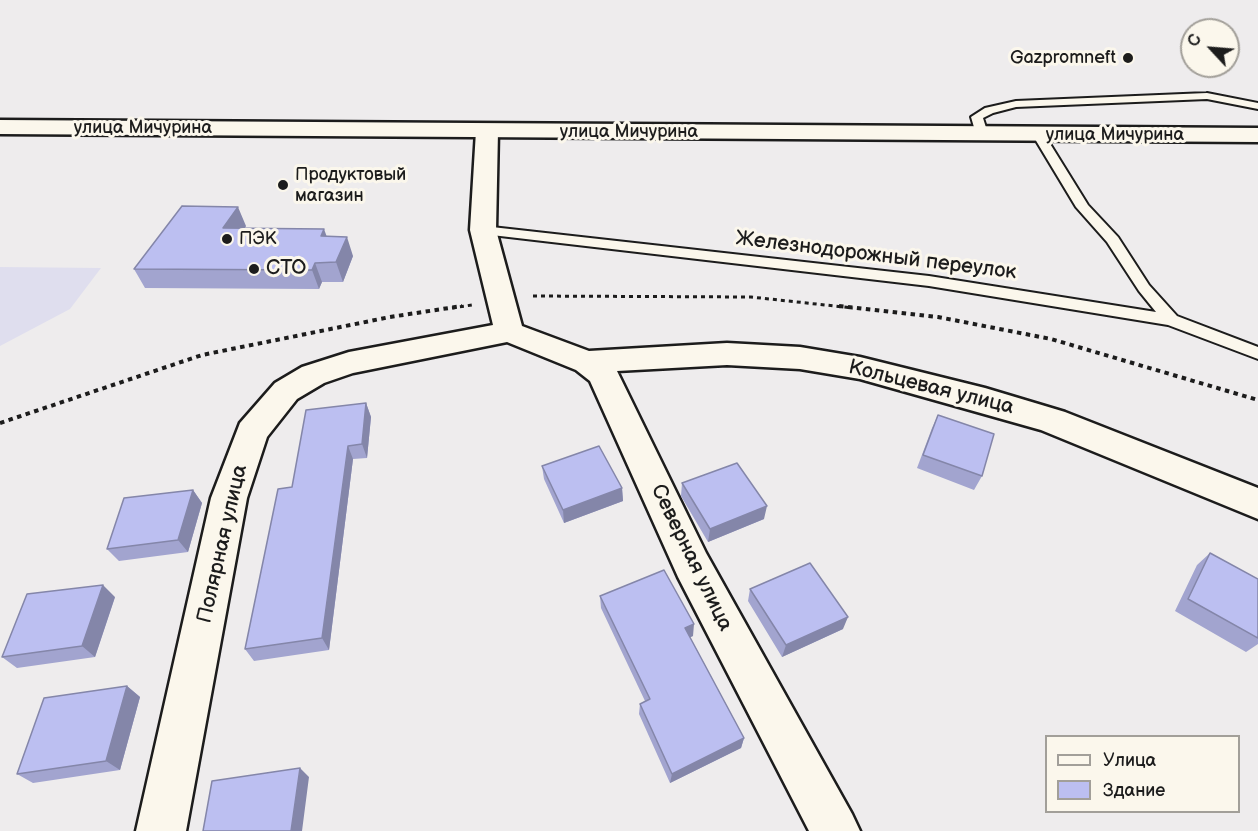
<!DOCTYPE html>
<meta charset="utf-8">
<style>
body{margin:0}
#map{position:relative;width:1258px;height:831px;overflow:hidden;background:#eeeced;font-family:"Balsamiq Sans",sans-serif}
canvas{display:block}
.legend{position:absolute;left:1045px;top:735px;width:195px;height:78px;box-sizing:border-box;background:#fbf7ec;border:2px solid #a29f99;margin:0;padding:8px 10px;list-style:none;font-size:18px;color:#1c1c1c}
.legend li{display:flex;align-items:center;gap:12px;height:30px}
.legend b{width:30px;border:2px solid #a29f99}
.north{position:absolute;left:1180px;top:18px;width:60px;height:60px;box-sizing:border-box;background:#fbf7ec;border:2px solid #a29f99;border-radius:50%;rotate:296deg;font-size:16px;font-weight:700;line-height:24px;text-align:center;color:#1c1c1c}
.north::after{content:'';display:block;margin:auto;width:21px;height:27px;background:#1c1c1c;clip-path:polygon(50% 0,100% 100%,50% 72%,0 100%)}
</style>
<div id="map">
<canvas width="1258" height="831"></canvas>
<ul class="legend">
<li><b style="height:8px;background:#fbf7ec"></b>Улица</li>
<li><b style="height:16px;background:#bcbff1"></b>Здание</li>
</ul>
<div class="north">С</div>
</div>
<script>
const ctx = document.querySelector('canvas').getContext('2d');
ctx.lineJoin = 'round';
function fill(path, color) { ctx.fillStyle = color; ctx.fill(path, 'evenodd'); }
const poly = rows => new Path2D(rows.map(r => 'M' + r).join(''));
function trace(path, color, width, dash) { ctx.strokeStyle = color; ctx.lineWidth = width; ctx.lineCap = dash ? 'butt' : 'round'; ctx.setLineDash(dash || []); ctx.stroke(path); }
function drawText(font, color, halo, rows, align = 'center') {
  ctx.font = font + ' "Balsamiq Sans",sans-serif'; ctx.lineWidth = 6; ctx.setLineDash([]); ctx.textBaseline = 'middle'; ctx.strokeStyle = halo; ctx.fillStyle = color; for (const [text, x, y, turn = 0] of rows) {
    ctx.save(); ctx.translate(x, y); ctx.rotate((+turn || 0) * Math.PI / 180); ctx.textAlign = isNaN(turn) ? turn : align; if (halo) ctx.strokeText(text, 0, 0); ctx.fillText(text, 0, 0); ctx.restore();
  }
}
fill(poly([
 [0,267,101,268,70,309,0,346]
]), '#dfdeee');
const lane = poly([
 [1207,93,1258,103,1258,109,1207,99,1016,107,993,113,983,118,988,134,982,138,976,134,971,117,985,108,1016,101,1207,93],
 [1038,130,1044,134,1088,205,1118,237,1149,285,1177,316,1258,347,1258,359,1168,325,929,286,483,234,476,230,483,226,929,276,1156,312,1139,291,1107,242,1076,207,1032,134,1038,130]
]);
const street = poly([
 [487,124,495,126,498,131,496,230,522,326,589,351,727,343,800,347,860,357,985,388,1065,412,1258,488,1258,519,1041,430,860,379,800,369,727,365,617,371,706,553,852,814,860,831,809,831,678,577,590,381,576,370,507,342,353,373,324,383,297,399,267,437,247,498,186,831,136,831,211,498,240,423,275,383,302,367,349,352,493,325,470,230,476,131,479,126,487,124]
]);
const secondary = poly([
 [0,120,1258,128,1258,142,0,134,0,120]
]);
trace(lane, '#1c1c1c', 4);
trace(street, '#1c1c1c', 5);
trace(secondary, '#1c1c1c', 5);
trace(poly([
 [533,296,751,297,853,308],
 [452,308,472,305]
]), '#1c1c1c', 3, [4, 4]);
trace(poly([
 [839,306,938,317,1051,339,1258,400],
 [0,423,202,355,390,317,462,306]
]), '#1c1c1c', 4, [4.5, 4.5]);
fill(lane, '#fbf7ec');
fill(street, '#fbf7ec');
fill(secondary, '#fbf7ec');
fill(poly([
 [246,226,245,228,327,237,353,256,343,282,322,282,319,289,145,288,134,269],
 [366,403,371,417,367,458,353,459,329,650,254,661,245,649,292,487],
 [938,415,982,476,974,490,917,468,932,428],
 [542,466,622,488,623,501,564,523,544,479],
 [682,483,764,519,708,542,681,496],
 [193,490,202,503,188,552,119,561,107,549],
 [1210,553,1258,579,1258,644,1246,652,1175,611,1197,565],
 [750,589,843,629,782,657,748,601],
 [600,596,693,636,690,637,744,738,741,748,670,783,639,714,640,704,645,701,601,608],
 [115,597,95,657,17,668,2,657],
 [127,686,140,697,120,770,33,783,17,774]
]), '#a2a4cf');
fill(poly([
 [238,207,246,226,232,247,223,228],
 [324,229,331,248,321,236],
 [347,237,353,256,343,282,336,262],
 [315,263,322,282,319,289,312,270],
 [366,403,371,417,367,458,362,444],
 [348,446,353,459,329,650,322,638],
 [622,488,623,501,564,523,563,510],
 [193,490,202,503,188,552,178,540],
 [767,506,764,519,708,542,710,529],
 [103,585,115,597,95,657,82,646],
 [848,617,843,629,782,657,786,645],
 [694,624,693,636,684,640,685,628],
 [127,686,140,697,120,770,106,761],
 [744,738,741,748,670,783,672,774],
 [300,768,309,777,302,831,291,831]
]), '#8486a9');
const building = poly([
 [182,206,238,207,223,228,324,229,321,236,347,237,336,262,315,263,312,270,134,269,182,206],
 [366,403,362,444,348,446,322,638,245,649,278,489,292,487,306,410,366,403],
 [938,415,994,434,982,476,923,455,938,415],
 [599,446,622,488,563,510,542,466,599,446],
 [737,463,767,506,710,529,682,483,737,463],
 [193,490,178,540,107,549,124,498,193,490],
 [1210,553,1258,579,1258,638,1188,599,1210,553],
 [810,563,848,617,786,645,750,589,810,563],
 [664,570,694,624,685,628,744,738,672,774,640,704,650,699,600,596,664,570],
 [103,585,82,646,2,657,27,594,103,585],
 [127,686,106,761,17,774,44,698,127,686],
 [300,768,291,831,203,831,212,781,300,768]
]);
fill(building, '#bcbff1');
trace(building, '#8486a9', 1.5);
for (const [x, y, r, color] of [
 [1128,58,6,"#1c1c1c"],
 [283,185,6,"#1c1c1c"],
 [227,239,6,"#1c1c1c"],
 [254,269,6,"#1c1c1c"]
]) { const dot = new Path2D(); dot.arc(x, y, r, 0, 2 * Math.PI); ctx.fillStyle = color; ctx.fill(dot); trace(dot, '#fbf7ec', 2); }
drawText('18px', '#1c1c1c', '#fbf7ec', [
 ["Gazpromneft",1116,58,"right"],
 ["Продуктовый",295,175],
 ["магазин",295,196],
 ["ПЭК",239,239]
], 'left');
drawText('18px', '#1c1c1c', '#fbf7ec', [
 ["улица Мичурина",143,128],
 ["улица Мичурина",629,132],
 ["улица Мичурина",1115,135]
]);
drawText('21px', '#1c1c1c', '#fbf7ec', [
 ["Железнодорожный переулок",876,256,7],
 ["Кольцевая улица",931,388,14],
 ["Полярная улица",223,544,-77],
 ["Северная улица",691,558,64]
]);
drawText('21px', '#1c1c1c', '#fbf7ec', [
 ["СТО",266,269]
], 'left');
</script>
